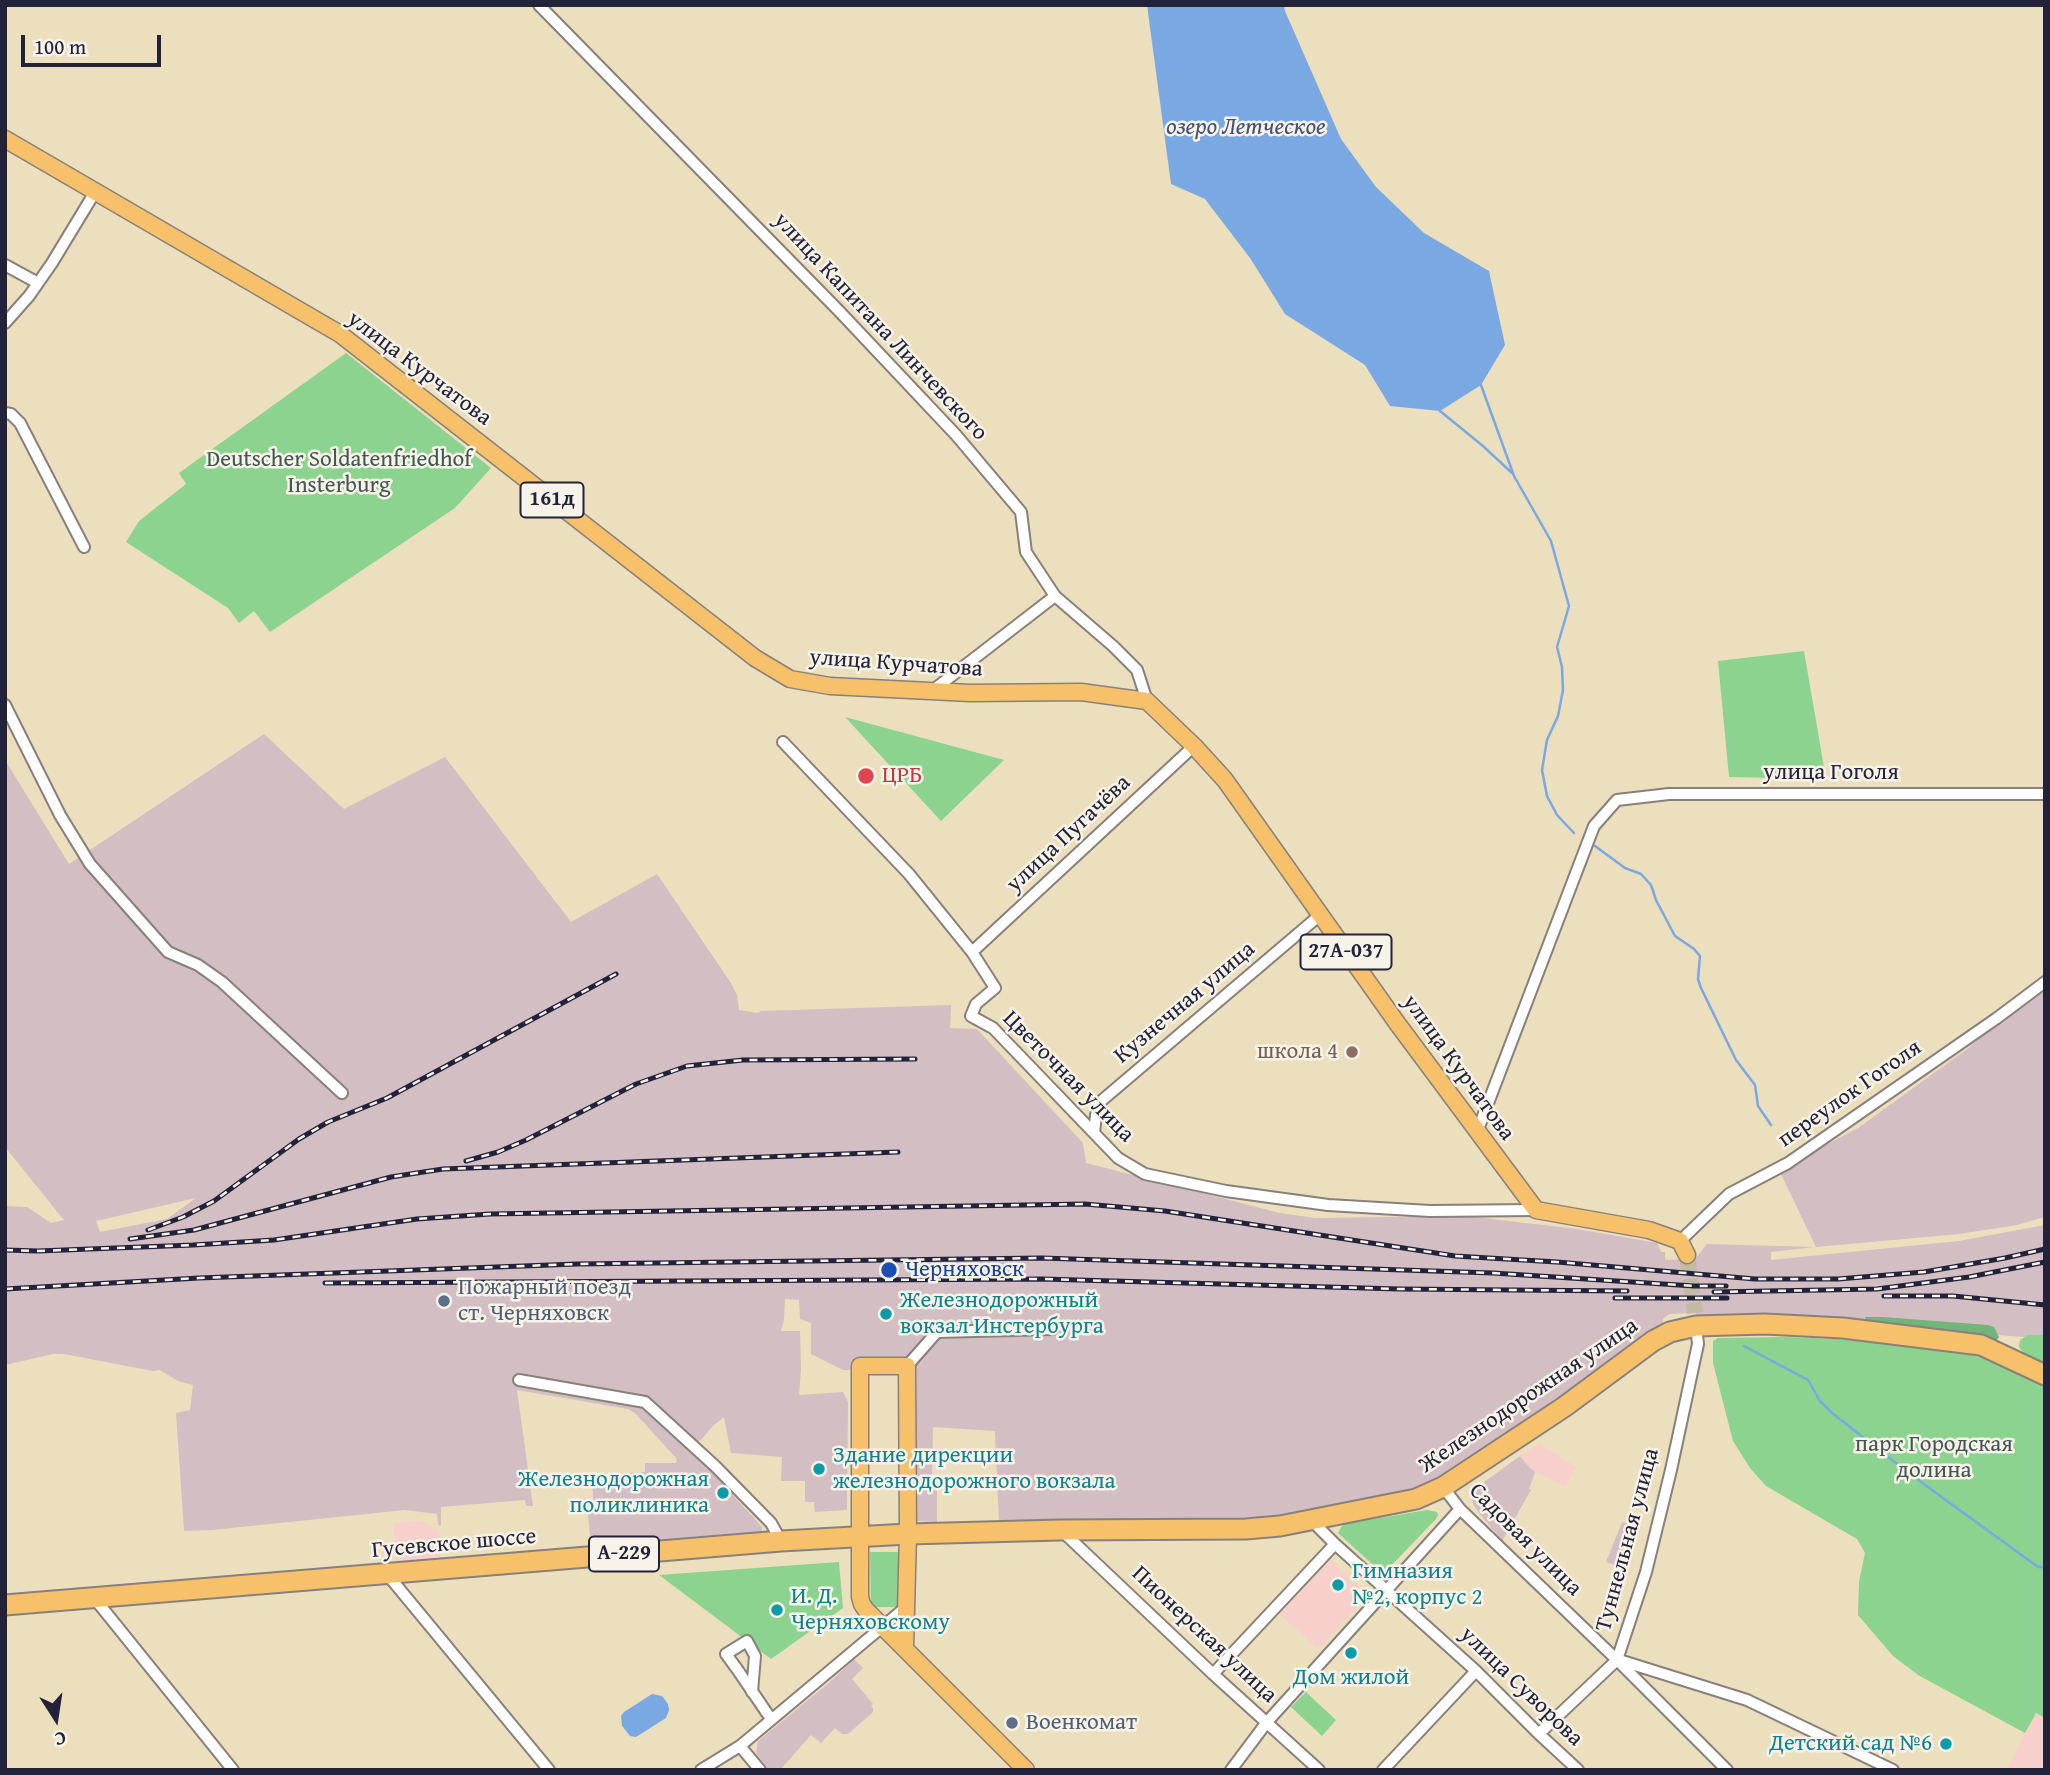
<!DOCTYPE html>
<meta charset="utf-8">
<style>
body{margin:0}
#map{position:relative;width:2050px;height:1775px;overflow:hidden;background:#ecdfbd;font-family:"Gentium Book Plus",serif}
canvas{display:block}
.frame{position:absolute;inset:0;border:7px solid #22223b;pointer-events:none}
.north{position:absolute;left:21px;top:1684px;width:70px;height:70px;-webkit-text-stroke:5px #f7f3e8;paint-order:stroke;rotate:168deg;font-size:19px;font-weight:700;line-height:28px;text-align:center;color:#22223b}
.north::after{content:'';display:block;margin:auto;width:24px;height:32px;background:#22223b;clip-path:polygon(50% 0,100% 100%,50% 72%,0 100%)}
.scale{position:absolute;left:21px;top:35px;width:140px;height:32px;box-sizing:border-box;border:4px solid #22223b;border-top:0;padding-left:9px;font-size:21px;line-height:24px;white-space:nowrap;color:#22223b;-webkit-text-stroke:5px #f7f3e8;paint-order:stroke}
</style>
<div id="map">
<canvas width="2050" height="1775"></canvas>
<div class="frame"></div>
<div class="north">С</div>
<div class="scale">100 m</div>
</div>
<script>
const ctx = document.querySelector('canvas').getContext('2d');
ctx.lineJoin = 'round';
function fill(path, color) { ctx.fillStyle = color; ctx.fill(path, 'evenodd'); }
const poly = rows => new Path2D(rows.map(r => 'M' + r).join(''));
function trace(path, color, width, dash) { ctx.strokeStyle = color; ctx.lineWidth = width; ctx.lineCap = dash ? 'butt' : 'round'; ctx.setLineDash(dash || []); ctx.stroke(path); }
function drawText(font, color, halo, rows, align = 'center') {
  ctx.font = font + ' "Gentium Book Plus",serif'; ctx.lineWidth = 5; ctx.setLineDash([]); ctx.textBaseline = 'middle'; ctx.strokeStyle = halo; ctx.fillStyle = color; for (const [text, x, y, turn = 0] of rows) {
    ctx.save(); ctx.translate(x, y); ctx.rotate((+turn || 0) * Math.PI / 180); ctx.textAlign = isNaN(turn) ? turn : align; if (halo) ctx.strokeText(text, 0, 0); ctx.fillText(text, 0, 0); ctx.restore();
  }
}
fill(poly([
 [1539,1443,1576,1467,1565,1487,1530,1469,1520,1456],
 [421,1521,438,1530,441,1559,397,1563,393,1523],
 [1327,1557,1368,1595,1318,1649,1278,1613],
 [2036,1713,2045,1718,2045,1770,2006,1770]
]), '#f7d0cc');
fill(poly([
 [264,734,344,809,445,757,571,922,657,874,731,983,737,995,739,1010,758,1013,761,1011,951,1005,950,1028,977,1029,1083,1143,1086,1163,1280,1213,1315,1218,1466,1216,1577,1229,1657,1243,1661,1252,1665,1252,1665,1260,1695,1259,1707,1244,1814,1247,1771,1252,1771,1260,1959,1241,2045,1225,2045,1339,1853,1322,1817,1317,1743,1317,1702,1320,1695,1313,1669,1314,1663,1319,1663,1324,1556,1401,1425,1487,1271,1518,1234,1521,999,1524,995,1431,933,1427,932,1482,937,1483,937,1522,915,1521,908,1369,843,1370,811,1354,811,1323,800,1319,799,1300,785,1299,784,1320,781,1331,800,1331,801,1369,799,1395,843,1392,848,1402,847,1510,815,1512,814,1502,805,1502,805,1481,781,1481,782,1457,731,1453,724,1417,712,1427,701,1440,692,1444,688,1449,702,1461,762,1527,762,1531,591,1546,588,1514,594,1509,592,1482,614,1474,645,1472,645,1463,676,1463,677,1459,635,1413,628,1409,517,1390,533,1506,526,1506,525,1500,441,1507,441,1526,438,1525,437,1514,405,1510,212,1530,184,1531,176,1413,190,1410,193,1385,178,1381,160,1370,153,1371,64,1354,53,1354,5,1365,5,1206,27,1207,51,1223,64,1220,5,1147,5,760,69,864],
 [196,1198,167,1219,100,1232,96,1221],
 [2045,981,2045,1217,2017,1225,1959,1234,1816,1247,1779,1170,1858,1128,1967,1049],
 [1520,1456,1530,1468,1535,1472,1529,1489,1531,1490,1502,1541,1476,1509,1473,1504,1472,1494,1480,1485],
 [1622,1522,1640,1527,1626,1569,1606,1562],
 [854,1659,863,1668,852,1679,873,1704,871,1706,873,1708,873,1712,848,1734,842,1734,835,1728,821,1743,811,1735,780,1770,769,1770,756,1753,758,1741,830,1682]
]), '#d2bec3');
fill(poly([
 [346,353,491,468,455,508,270,632,254,611,239,623,228,608,126,542,139,521,186,484,179,473],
 [1804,651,1826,779,1729,777,1718,661],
 [845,717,1004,760,941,821],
 [2028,1335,2045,1335,2045,1364,2026,1355,2019,1347,2020,1340],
 [1784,1337,1838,1339,1973,1353,1984,1356,2045,1387,2045,1718,2036,1713,2025,1733,1918,1675,1893,1656,1858,1615,1859,1582,1865,1553,1857,1539,1766,1486,1750,1468,1733,1441,1713,1363,1713,1341,1718,1338],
 [1427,1510,1437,1512,1438,1515,1436,1519,1388,1569,1382,1573,1338,1533,1342,1526,1345,1524],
 [870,1552,898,1552,899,1607,871,1607],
 [839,1562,843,1608,771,1659,659,1575],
 [1306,1692,1336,1720,1322,1736,1291,1707]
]), '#8bd38e');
fill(poly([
 [1865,1317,1883,1317,1988,1325,1994,1327,1999,1337,1996,1341,1868,1325]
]), '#70b579');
fill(poly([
 [1147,5,1284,5,1285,11,1341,139,1376,187,1424,233,1489,271,1505,345,1481,385,1440,411,1390,406,1365,365,1285,314,1250,258,1205,199,1171,184],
 [652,1694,662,1696,668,1704,669,1710,666,1718,636,1737,630,1736,622,1726,621,1716,624,1712]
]), '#79a8e2');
trace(poly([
 [1481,385,1514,476,1551,541,1569,606,1557,647,1562,667,1563,690,1558,716,1547,740,1542,770,1547,796,1557,815,1574,833],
 [1440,411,1483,446,1512,473],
 [1595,846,1625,868,1641,874,1651,885,1656,900,1675,936,1694,949,1700,956,1698,979,1701,988,1736,1060,1755,1085,1758,1106,1771,1125],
 [1744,1346,1808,1380,1820,1401,1832,1413,1910,1474,2038,1567,2045,1567]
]), '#79a8e2', 2.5);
trace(poly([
 [1687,1255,1695,1313]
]), '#c4b9a3', 16, [16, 8]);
const street = poly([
 [539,5,840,312,956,435,1021,512,1026,552,1055,596,1113,646,1137,670,1147,701],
 [5,265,38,283],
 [5,323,29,296,52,263,95,192],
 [5,413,11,414,20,423,84,547],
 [932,691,1055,596],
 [5,705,60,815,90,864,168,952,198,965,222,982,342,1093],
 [783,742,909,874,972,952,995,988,976,1004,971,1016,993,1028,1118,1158,1145,1174,1226,1191,1328,1205,1430,1211,1536,1210],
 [972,952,1194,746],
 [1477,1132,1594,826,1617,800,1669,794,2045,794],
 [1094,1133,1096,1115,1100,1102,1320,915],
 [1680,1241,1729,1194,1788,1163,1997,1018,2045,982],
 [907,1366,937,1332,1053,1329],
 [519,1380,645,1402,715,1466,771,1523,781,1541],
 [1443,1487,1460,1509,1617,1660,1727,1770],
 [1315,1519,1318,1527,1335,1544,1476,1671,1538,1733,1578,1770],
 [1062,1531,1213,1674,1319,1770],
 [387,1574,549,1770],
 [95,1599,233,1770],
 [1619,1660,1747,1700,1893,1770],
 [1213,1674,1335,1544],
 [752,1692,755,1656,747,1641,726,1654,737,1669,771,1719],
 [1538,1733,1544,1729,1617,1660,1646,1572,1671,1470,1698,1344,1696,1326],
 [740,1746,760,1770],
 [701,1770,740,1746,906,1607],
 [1231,1770,1267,1722,1460,1509],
 [1383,1770,1476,1671]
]);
const primary = poly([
 [5,139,340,334,755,658,790,679,830,686,970,693,1081,692,1147,701,1194,746,1225,780,1397,1023,1536,1210,1649,1230,1680,1241,1687,1255],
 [905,1648,908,1534,907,1366,860,1366,860,1597,862,1604,866,1610,1026,1770]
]);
const highway = poly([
 [5,1605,781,1541,908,1534,1060,1530,1246,1529,1280,1526,1416,1499,1443,1487,1564,1407,1653,1341,1670,1332,1696,1326,1765,1324,1843,1328,1981,1345,2045,1375]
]);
trace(street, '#87807c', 14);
trace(primary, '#87807c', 19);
trace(highway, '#87807c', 23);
trace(street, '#fff', 10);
trace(primary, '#f7c06b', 16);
trace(highway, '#f7c06b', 19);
const rail = poly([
 [466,1161,498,1152,526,1140,636,1084,687,1066,743,1060,915,1059],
 [148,1230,183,1217,214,1201,299,1139,328,1122,387,1098,616,974],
 [130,1239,194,1230,391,1177,443,1169,898,1152],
 [5,1250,38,1251,193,1245,274,1240,417,1219,490,1214,1085,1204,1165,1211,1455,1256,1557,1262,1755,1279,1838,1279,1924,1272,2005,1258,2045,1249],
 [325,1283,1042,1279,1399,1289,1627,1291],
 [5,1289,199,1278,577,1264,1042,1258,1493,1273,1694,1286,1726,1286],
 [1714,1292,1877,1289,1969,1277,2045,1262],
 [1884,1296,1953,1296,2045,1305],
 [1615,1298,1727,1298]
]);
trace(rail, '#22223b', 5);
trace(rail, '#f7f3e8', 2.5, [8]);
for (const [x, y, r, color] of [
 [866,776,9,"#e0444e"],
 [1352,1052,7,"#8d6e63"],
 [889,1270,9,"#1a4fb4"],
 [444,1301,7,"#5c6f8a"],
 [886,1314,7,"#0f9aa8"],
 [819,1469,7,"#0f9aa8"],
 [723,1493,7,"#0f9aa8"],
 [1338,1585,7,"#0f9aa8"],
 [777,1610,7,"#0f9aa8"],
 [1351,1653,7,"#0f9aa8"],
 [1012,1723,7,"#5c6f8a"],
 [1946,1744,7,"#0f9aa8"]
]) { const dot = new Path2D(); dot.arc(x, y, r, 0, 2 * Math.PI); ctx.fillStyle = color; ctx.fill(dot); trace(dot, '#f7f3e8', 2.5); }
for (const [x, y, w] of [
 [552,500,63],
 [1346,952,91],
 [624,1554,70]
]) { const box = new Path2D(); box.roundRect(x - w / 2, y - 17.5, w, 35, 5); ctx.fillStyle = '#f7f3e8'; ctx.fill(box); trace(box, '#22223b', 2); }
drawText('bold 21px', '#22223b', null, [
 ["161д",552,500],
 ["27А-037",1346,952],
 ["А-229",624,1554]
]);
drawText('23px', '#22223b', '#f7f3e8', [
 ["улица Капитана Линчевского",880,327,47],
 ["улица Курчатова",419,369,37],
 ["улица Курчатова",896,664,4],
 ["улица Гоголя",1831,773],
 ["улица Пугачёва",1069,834,-43],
 ["Кузнечная улица",1185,1003,-40],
 ["улица Курчатова",1458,1068,54],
 ["Цветочная улица",1068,1077,45],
 ["переулок Гоголя",1850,1094,-35],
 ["Железнодорожная улица",1529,1396,-34],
 ["Садовая улица",1525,1540,45],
 ["Туннельная улица",1628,1540,-75],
 ["Гусевское шоссе",454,1544,-5],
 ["Пионерская улица",1204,1635,43],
 ["улица Суворова",1521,1687,44]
]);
drawText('23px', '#425754', '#f7f3e8', [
 ["Deutscher Soldatenfriedhof",339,460],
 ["Insterburg",339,486],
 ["парк Городская",1934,1445],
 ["долина",1934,1471]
]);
drawText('23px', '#be3a42', '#f7f3e8', [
 ["ЦРБ",882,776]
], 'left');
drawText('23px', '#785e54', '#f7f3e8', [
 ["школа 4",1338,1052]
], 'right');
drawText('23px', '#164399', '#f7f3e8', [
 ["Черняховск",905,1270]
], 'left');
drawText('23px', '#4e5e75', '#f7f3e8', [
 ["Пожарный поезд",458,1288],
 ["ст. Черняховск",458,1314],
 ["Военкомат",1026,1723]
], 'left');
drawText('23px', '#0d838f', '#f7f3e8', [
 ["Железнодорожный",900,1301],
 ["вокзал Инстербурга",900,1327],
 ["Здание дирекции",833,1456],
 ["железнодорожного вокзала",833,1482],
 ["Железнодорожная",709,1480,"right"],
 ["поликлиника",709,1506,"right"],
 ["Гимназия",1352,1572],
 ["№2, корпус 2",1352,1598],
 ["И. Д.",791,1597],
 ["Черняховскому",791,1623],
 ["Дом жилой",1351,1678,"center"],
 ["Детский сад №6",1932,1744,"right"]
], 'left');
drawText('italic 24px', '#405175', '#f7f3e8', [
 ["озеро Летческое",1246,128]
]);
</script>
